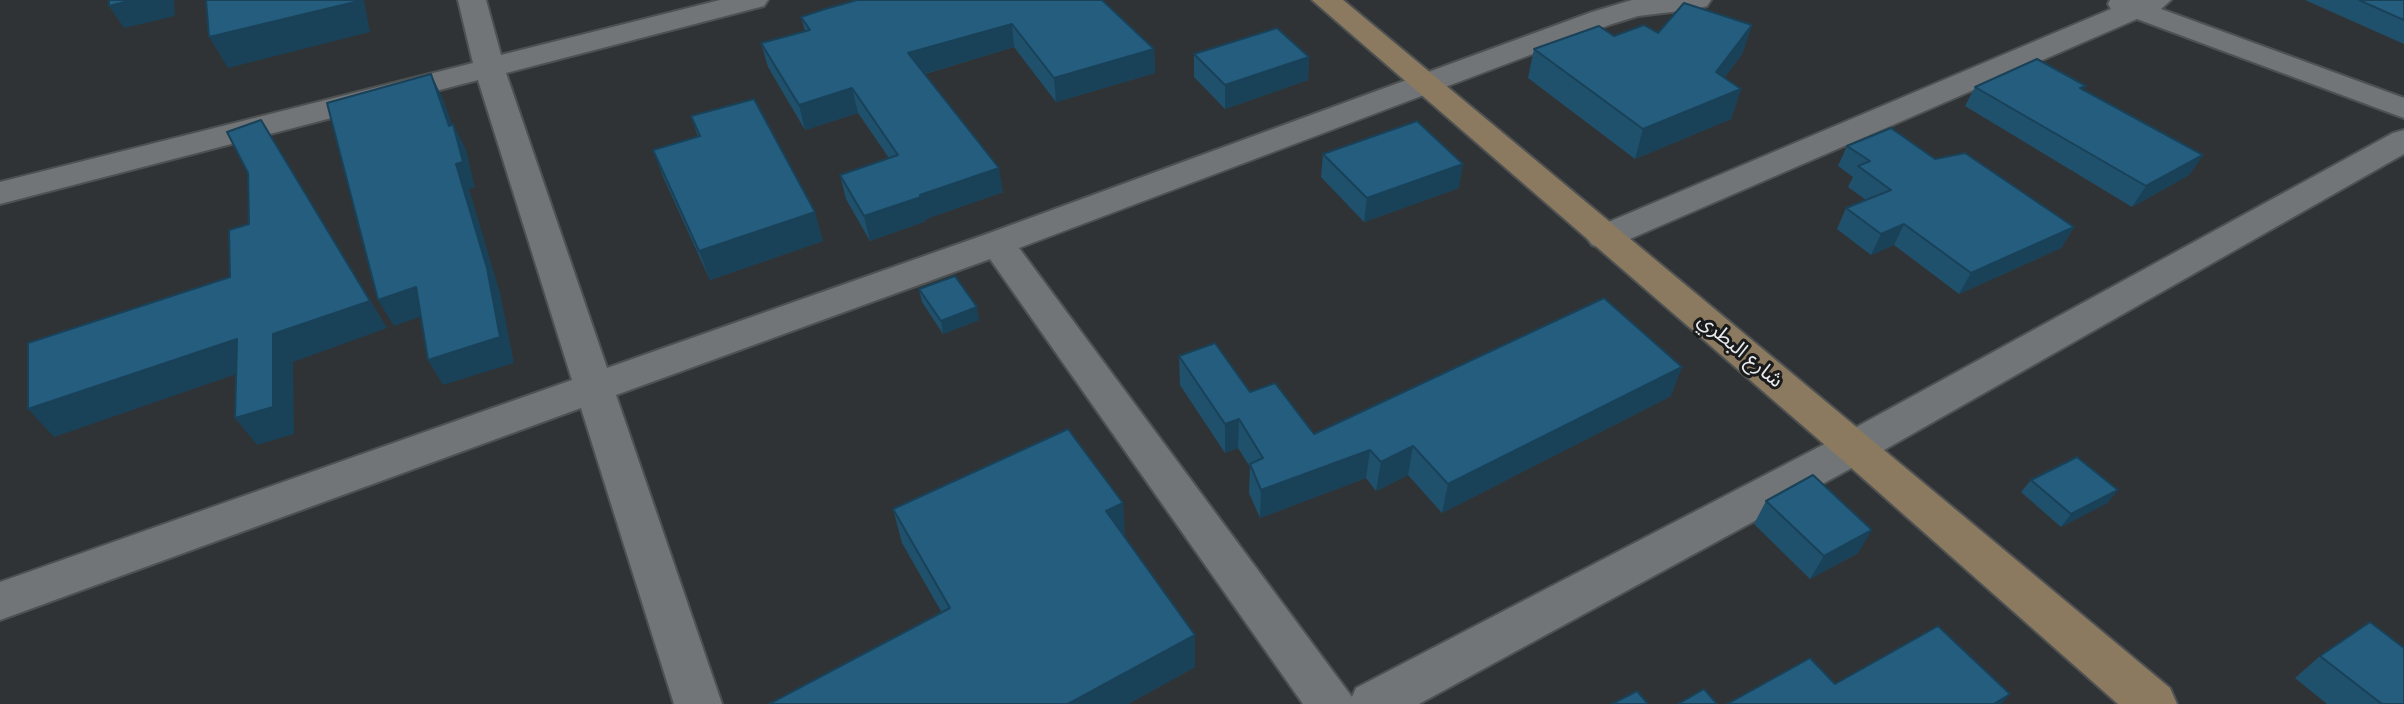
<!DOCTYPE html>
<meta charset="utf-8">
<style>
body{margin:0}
canvas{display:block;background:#303335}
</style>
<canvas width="2404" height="704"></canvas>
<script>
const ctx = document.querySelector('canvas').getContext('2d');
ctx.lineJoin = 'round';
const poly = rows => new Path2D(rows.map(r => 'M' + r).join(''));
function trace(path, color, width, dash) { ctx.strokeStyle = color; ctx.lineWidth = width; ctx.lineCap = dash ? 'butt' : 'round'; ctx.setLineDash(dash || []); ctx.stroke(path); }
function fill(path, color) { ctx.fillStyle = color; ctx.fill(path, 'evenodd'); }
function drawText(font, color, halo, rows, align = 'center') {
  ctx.font = font + ' "DM Sans","Noto Sans Arabic",sans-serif'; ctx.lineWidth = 6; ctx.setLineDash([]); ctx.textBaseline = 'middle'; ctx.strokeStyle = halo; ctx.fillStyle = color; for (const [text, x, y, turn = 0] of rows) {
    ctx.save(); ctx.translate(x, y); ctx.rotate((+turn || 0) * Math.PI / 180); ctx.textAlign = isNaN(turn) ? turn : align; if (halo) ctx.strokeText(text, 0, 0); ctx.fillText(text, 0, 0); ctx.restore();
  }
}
const minor = poly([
 [458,0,486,0,501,55,720,0,768,0,764,6,506,73,607,368,984,235,1592,12,1632,0,1711,0,1707,6,1697,9,1638,16,1612,24,1019,248,1352,697,1356,688,1840,436,2393,133,2404,130,2404,154,1870,458,1419,704,1303,704,990,259,616,395,722,704,674,704,581,408,0,620,0,582,572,380,478,80,0,204,0,182,473,63,458,0],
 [2110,0,2171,0,2161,9,2404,98,2404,118,2137,19,1616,245,1604,249,1592,245,1586,237,1592,229,2111,9,2108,4,2110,0]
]);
const secondary = poly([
 [1312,0,1343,0,2170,688,2177,704,2118,704,1840,458,1312,0]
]);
trace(minor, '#4e5152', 4);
trace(secondary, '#4e5152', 4);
fill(minor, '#717577');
fill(secondary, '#8b7a60');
fill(poly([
 [1102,0,1154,49,1155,73,1056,102,1014,47,925,74,1003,192,926,219,926,221,870,241,846,199,840,175,889,158,858,113,805,130,768,67,761,43,805,31,801,17],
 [2305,0,2404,0,2404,44],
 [1752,25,1742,54,1724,78,1741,89,1731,119,1635,159,1528,78,1534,49,1614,36,1658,33],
 [1194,54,1309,57,1308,80,1225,109,1194,77],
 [1975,87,2083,90,2203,155,2189,175,2132,207,1965,106],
 [691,116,823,241,710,280,664,179,653,150,698,137],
 [1847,146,1935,159,2074,227,2061,248,1959,294,1894,245,1871,255,1837,229,1846,208,1866,200,1848,187,1853,177,1838,166],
 [1323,154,1459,188,1364,222,1321,177],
 [919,289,979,320,943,334,922,302],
 [1179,356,1250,392,1314,434,1671,396,1442,513,1408,475,1376,491,1366,478,1260,518,1249,493,1250,467,1238,448,1225,453,1180,385],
 [2031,480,2118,490,2107,503,2061,527,2021,492],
 [1766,501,1858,553,1810,579,1754,524],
 [1123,503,1124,537,1195,667,1128,704,769,704,942,613,902,543,893,509],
 [2320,656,2404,704,2327,704,2295,678]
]), '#1f506c');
fill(poly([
 [133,0,174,0,175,16,124,28,109,6],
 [354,0,364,0,370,32,228,68,209,37],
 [1012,24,1014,47,913,77,908,53],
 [1752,25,1742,54,1706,102,1716,72],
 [1154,49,1155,73,1056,102,1054,78],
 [1309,57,1308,80,1225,109,1225,85],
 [431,74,443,99,455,132,453,124,466,149,475,188,469,189,500,293,514,363,443,385,428,360,456,164,449,126],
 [852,88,858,113,805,130,799,105],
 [1741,89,1731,119,1635,159,1643,129],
 [278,147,387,328,293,362,294,434,257,445,235,418],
 [2203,155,2189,175,2132,207,2146,186],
 [1463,164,1459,188,1364,222,1367,198],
 [999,168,1003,192,926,219,926,221,870,241,864,216,920,195],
 [815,212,823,241,710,280,699,251],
 [1904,224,1894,245,1871,255,1881,234],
 [2074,227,2061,248,1959,294,1971,273],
 [416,287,431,313,394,326,378,300],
 [977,307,979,320,943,334,941,321],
 [237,339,257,367,54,437,28,409],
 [1682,367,1671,396,1442,513,1448,484],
 [1239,419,1238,448,1225,453,1225,424],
 [1413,446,1408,475,1376,491,1381,462],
 [1370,450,1366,478,1260,518,1261,490],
 [2118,490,2107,503,2061,527,2071,514],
 [1123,503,1125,536,1109,545,1106,511],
 [1872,530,1858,553,1810,579,1824,556],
 [1195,635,1195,667,1128,704,1068,704],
 [2010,694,2001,704,1994,704]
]), '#194158');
const building = poly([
 [109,0,133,0,109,6,109,0],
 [206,0,354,0,355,2,209,37,206,0],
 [857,0,1102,0,1154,49,1054,78,1012,24,908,53,999,168,920,195,921,197,864,216,840,175,898,155,852,88,799,105,761,43,810,30,801,17,825,9,857,0],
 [2359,0,2404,0,2404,20,2359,0],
 [1684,3,1752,25,1716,72,1741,89,1643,129,1534,49,1599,26,1614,36,1644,25,1658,33,1684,3],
 [1277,28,1309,57,1225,85,1194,54,1277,28],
 [2037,59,2086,86,2080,88,2203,155,2146,186,1975,87,2037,59],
 [431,74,449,126,453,124,463,162,456,164,487,268,500,337,428,360,416,287,378,300,327,103,431,74],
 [754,99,815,212,699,251,653,150,700,136,691,116,754,99],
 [261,120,370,301,273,334,273,407,235,418,237,339,28,409,28,343,230,277,229,230,249,224,248,173,227,132,261,120],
 [1417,121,1463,164,1367,198,1323,154,1417,121],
 [1891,128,1935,159,1965,153,2074,227,1971,273,1904,224,1881,234,1846,208,1891,190,1858,166,1870,161,1847,146,1891,128],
 [955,276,977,307,941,321,919,289,955,276],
 [1604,298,1682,367,1448,484,1413,446,1381,462,1370,450,1261,490,1250,464,1263,458,1239,419,1225,424,1179,356,1215,343,1250,392,1275,383,1314,434,1604,298],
 [1068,429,1123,503,1106,511,1195,635,1068,704,769,704,950,608,893,509,1068,429],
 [2077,457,2118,490,2071,514,2031,480,2077,457],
 [1813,475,1872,530,1824,556,1766,501,1813,475],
 [2370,622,2404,648,2404,704,2382,704,2320,656,2370,622],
 [1938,626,2010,694,1994,704,1727,704,1810,658,1835,684,1938,626],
 [1704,689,1717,704,1678,704,1704,689],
 [1637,691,1648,704,1612,704,1637,691]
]);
fill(building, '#245d7e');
trace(building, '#194158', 2);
drawText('21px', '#e7e9eb', '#191a1b', [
 ["شارع البطري",1740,351,40]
]);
</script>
